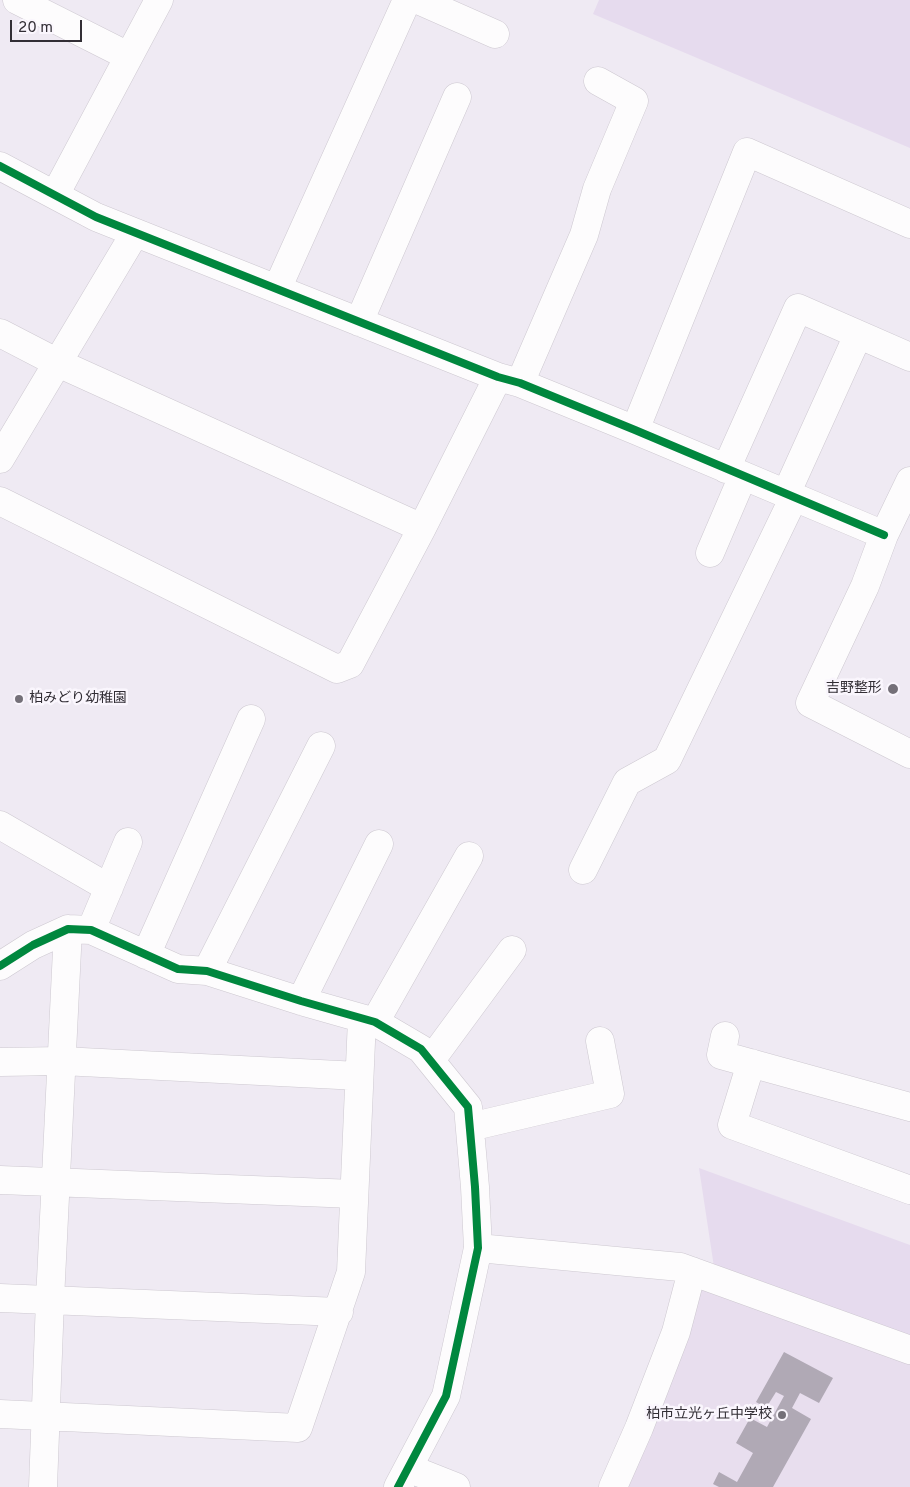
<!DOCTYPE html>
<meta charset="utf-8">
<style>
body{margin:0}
#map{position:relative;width:910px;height:1487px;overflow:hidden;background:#efeaf3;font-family:Overpass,sans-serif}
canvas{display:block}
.scale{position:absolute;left:10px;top:20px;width:72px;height:22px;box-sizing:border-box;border:2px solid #322e35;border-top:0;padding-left:6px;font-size:15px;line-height:18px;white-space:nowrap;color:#322e35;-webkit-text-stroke:4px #faf6fd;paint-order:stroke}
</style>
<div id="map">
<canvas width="910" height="1487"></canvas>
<div class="scale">20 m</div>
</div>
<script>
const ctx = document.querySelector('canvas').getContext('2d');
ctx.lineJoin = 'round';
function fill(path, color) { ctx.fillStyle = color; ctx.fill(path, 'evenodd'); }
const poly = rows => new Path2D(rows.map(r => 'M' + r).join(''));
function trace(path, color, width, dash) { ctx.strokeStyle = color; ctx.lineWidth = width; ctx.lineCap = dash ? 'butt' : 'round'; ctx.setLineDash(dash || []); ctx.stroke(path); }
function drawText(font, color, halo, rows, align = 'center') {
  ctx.font = font + ' Overpass,"Noto Sans JP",sans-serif'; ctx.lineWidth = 5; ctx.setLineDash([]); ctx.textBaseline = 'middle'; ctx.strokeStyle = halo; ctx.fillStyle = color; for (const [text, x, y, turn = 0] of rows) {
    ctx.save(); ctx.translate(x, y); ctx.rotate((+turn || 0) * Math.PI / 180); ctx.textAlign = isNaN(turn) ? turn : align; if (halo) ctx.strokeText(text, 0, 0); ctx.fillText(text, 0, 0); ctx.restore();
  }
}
fill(poly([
 [702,1286,910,1358,910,1487,623,1487]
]), '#e8deee');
fill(poly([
 [599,0,910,0,910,148,593,14],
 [699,1168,910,1245,910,1340,714,1267]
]), '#e6dbee');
fill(poly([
 [784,1352,833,1378,819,1403,800,1393,792,1408,811,1419,773,1487,719,1487,713,1484,719,1472,737,1482,753,1453,736,1443,750,1418,767,1427,784,1396,776,1392,766,1408,756,1402]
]), '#b0a9b5');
const minor = poly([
 [17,0,128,56],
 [418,0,495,34],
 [0,166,96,217,498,377,520,383,635,430,884,535],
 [55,195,159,0],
 [277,289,407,0],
 [359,322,457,97],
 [0,333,58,363,422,528],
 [520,383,584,235,597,189,634,101,598,81],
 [635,430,747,152,910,224],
 [0,459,135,233],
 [726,469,798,308,910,357],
 [910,481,884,535,865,586,810,703,910,754],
 [786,494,858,335],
 [0,501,337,669,350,664,422,528,498,377],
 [710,553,743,476],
 [0,825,109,888],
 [583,870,627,782,667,760,794,497],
 [91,930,128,842],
 [146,955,251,719],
 [0,966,33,945,68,929,91,930,178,969,207,971,301,1001,375,1022,421,1049,468,1107,475,1187,478,1248,446,1396,398,1487],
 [207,971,321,746],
 [301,1001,379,844],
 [375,1022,469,856],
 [725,1036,721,1055,910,1107],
 [431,1060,512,950],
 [0,1062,62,1061,359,1076],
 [751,1063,732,1125,910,1190],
 [470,1127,610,1094,600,1041],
 [0,1180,354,1194],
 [478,1248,680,1267,910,1350],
 [0,1298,339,1312],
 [0,1414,298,1428,351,1272,362,1019],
 [408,1468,456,1487],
 [43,1487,50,1300,68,929],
 [613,1487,639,1428,676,1332,692,1271]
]);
trace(minor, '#cdc8d0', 29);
trace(minor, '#fdfcfd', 28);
trace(poly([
 [0,166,96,217,498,377,520,383,635,430,884,535],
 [0,966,33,945,68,929,91,930,178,969,207,971,301,1001,375,1022,421,1049,468,1107,475,1187,478,1248,446,1396,398,1487]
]), '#00873e', 8);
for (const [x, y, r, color] of [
 [893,689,6,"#747078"],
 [19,699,5,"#747078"],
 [782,1415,5,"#747078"]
]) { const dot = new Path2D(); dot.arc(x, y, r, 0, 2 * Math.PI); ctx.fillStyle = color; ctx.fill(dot); trace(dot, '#faf6fd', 2); }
drawText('14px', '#322e35', '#faf6fd', [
 ["吉野整形",882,689],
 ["柏みどり幼稚園",29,699,"left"],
 ["柏市立光ヶ丘中学校",772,1415]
], 'right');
</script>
